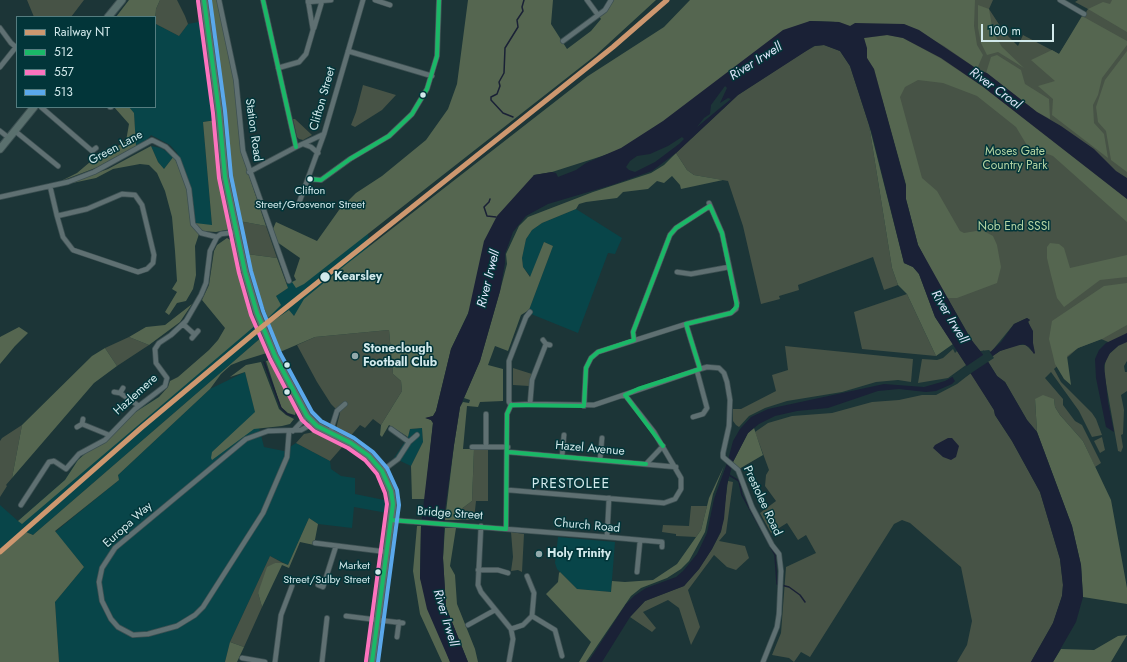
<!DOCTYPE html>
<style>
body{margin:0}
#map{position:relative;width:1127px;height:662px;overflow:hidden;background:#1c3537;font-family:Jost,sans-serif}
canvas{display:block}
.legend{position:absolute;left:16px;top:16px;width:140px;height:92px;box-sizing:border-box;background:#023539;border:1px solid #557d80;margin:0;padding:5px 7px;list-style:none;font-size:12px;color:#d2e9eb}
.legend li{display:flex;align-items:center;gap:8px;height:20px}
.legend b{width:20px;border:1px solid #557d80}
.scale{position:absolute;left:981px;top:24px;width:73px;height:18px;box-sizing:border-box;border:2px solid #d2e9eb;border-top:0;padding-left:5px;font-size:12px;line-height:14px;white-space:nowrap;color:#d2e9eb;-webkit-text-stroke:3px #023539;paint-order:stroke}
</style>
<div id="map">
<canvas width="1127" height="662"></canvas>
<ul class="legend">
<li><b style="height:5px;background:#cd976f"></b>Railway NT</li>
<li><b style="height:5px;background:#1ab867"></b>512</li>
<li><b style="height:5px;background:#fc73be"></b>557</li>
<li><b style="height:5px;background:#5aa8eb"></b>513</li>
</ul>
<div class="scale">100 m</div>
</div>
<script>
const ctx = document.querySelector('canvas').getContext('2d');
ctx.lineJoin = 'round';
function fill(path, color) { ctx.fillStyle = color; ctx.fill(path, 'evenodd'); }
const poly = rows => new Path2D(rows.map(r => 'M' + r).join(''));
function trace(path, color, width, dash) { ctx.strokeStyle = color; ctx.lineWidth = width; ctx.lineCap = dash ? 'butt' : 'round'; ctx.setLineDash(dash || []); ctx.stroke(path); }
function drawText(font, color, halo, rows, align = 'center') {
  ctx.font = font + ' Jost,sans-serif'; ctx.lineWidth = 3; ctx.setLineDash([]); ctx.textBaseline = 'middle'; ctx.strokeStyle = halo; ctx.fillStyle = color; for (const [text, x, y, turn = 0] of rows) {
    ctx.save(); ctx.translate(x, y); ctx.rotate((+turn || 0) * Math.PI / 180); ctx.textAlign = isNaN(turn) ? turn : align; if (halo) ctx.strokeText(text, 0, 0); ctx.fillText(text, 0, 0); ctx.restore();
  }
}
fill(poly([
 [203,21,216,120,203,122,212,226,195,223,192,193,188,180,177,153,170,145,151,135,147,140,136,146,134,113,129,107,155,107,156,24,179,36,188,24],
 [151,146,161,148,174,156,164,169,158,162],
 [576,209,622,238,615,254,608,253,578,333,531,314,529,310,553,246,544,242,531,277,523,267,522,258,526,239,532,230,542,223],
 [367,228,372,262,293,316,289,310,260,330,263,336,33,535,26,532,0,564,0,505,18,521,65,480,78,460,87,452,104,443,134,413,159,397,255,318,258,325,268,318,276,296,288,288,286,284,296,280],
 [245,372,264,447,284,451,296,443,330,461,331,469,341,476,355,478,355,494,389,501,387,513,354,507,352,528,318,524,309,518,288,565,270,556,230,642,225,662,59,662,55,602,84,567,55,532,119,480,118,475,210,389],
 [422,428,423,442,411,466,394,458,408,437,410,429],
 [558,537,615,542,611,592,577,589,557,569,555,563]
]), '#084549');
fill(poly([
 [27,0,84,0,71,17,34,17],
 [160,0,177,0,185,16,188,24,179,36,156,24,156,9],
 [821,0,993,0,989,9,1004,32,1018,46,1023,35,1059,54,1088,9,1075,2,1078,0,1127,0,1127,361,1124,366,1125,372,1127,372,1127,391,1121,395,1124,410,1123,434,1121,435,1123,447,1121,452,1118,451,1104,372,1106,357,1118,346,1101,339,1078,348,1054,369,1061,382,1092,413,1096,419,1102,435,1092,437,1094,441,1102,437,1105,450,1100,453,1079,411,1051,372,1045,378,1063,399,1063,405,1075,421,1082,425,1101,463,1095,467,1083,441,1060,415,1055,407,1054,399,1035,399,1037,432,1027,420,1005,382,997,376,987,360,1000,351,1016,345,1026,345,1032,351,1033,335,1028,321,1030,320,1027,318,1014,324,991,352,989,350,980,351,974,344,925,259,906,199,906,185,882,99],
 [824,45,840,51,850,66,869,125,892,268,898,285,884,290,873,257,798,285,799,290,779,296,780,299,761,304,743,226,728,181,694,175,687,170,676,153,738,95,804,52,815,46],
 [363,85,396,95,382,110,355,127,351,125,356,112],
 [293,119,295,119,312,135,303,140,299,139,297,137],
 [239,221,266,226,277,258,247,254],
 [907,294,936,356,862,349,854,312],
 [389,330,393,374,401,381,402,391,381,425,373,419,365,428,360,425,348,439,335,433,340,413,331,404,317,382,297,345,315,337],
 [129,337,149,345,117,366,105,348],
 [785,346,913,359,911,382,898,380,876,382,842,392,787,401,765,408,749,416,739,427,736,425,733,421,733,409,741,409,776,391,772,375,788,370],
 [953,349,955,353,957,351,966,365,948,378,918,383,922,359,937,360,943,358],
 [513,368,532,374,529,386,513,385],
 [971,373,994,410,995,415,1012,441,1040,492,1060,559,1063,585,1062,596,1053,623,1032,660,1031,662,957,662,967,645,972,621,961,567,910,523,902,520,894,524,810,657,801,652,794,662,789,658,772,655,781,633,786,567,816,553,806,535,798,540,787,523,771,533,760,513,776,501,765,486,766,475,769,470,755,432,768,423,792,416,832,413,872,402,899,400,922,395,936,395,957,384],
 [22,425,12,478,6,485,7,486,0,497,0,441,2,438],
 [314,432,323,434,344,445,330,461,296,443,304,434],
 [474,449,488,450,488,501,476,501,474,520,459,520,460,510,472,501],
 [728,481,733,482,726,533,719,541,745,546,749,558,736,570,727,567,714,555,688,590,700,627,691,645,679,608,668,600,643,612,656,628,652,632,630,617,645,601,684,586,699,569,712,549,721,532],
 [691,506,707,506,701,530,696,537,676,536,676,534,662,532,663,525,689,526],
 [511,532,524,534,522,572,518,570,511,571,513,557],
 [270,556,283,563,275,563,258,593,262,607,244,647,230,642]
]), '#475346');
fill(poly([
 [129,0,160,0,156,9,155,25,155,17,116,17],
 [210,0,217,0,234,80,241,152,266,226,239,221,229,186,226,165,221,79],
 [468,0,553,0,551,24,567,49,591,31,601,19,599,16,605,13,614,0,656,0,596,55,304,284,296,288,292,282,296,280,294,276,300,258,277,242,272,231,276,222,317,241,339,210,356,193,382,176,426,140,448,109,457,84],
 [690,0,975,0,974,26,977,45,983,55,977,69,944,46,904,24,850,26,839,22,810,21,624,149,552,172,534,175,451,349,436,411,433,416,426,418,431,420,433,423,425,499,412,499,411,466,423,442,422,428,410,429,408,437,389,425,382,437,380,435,381,425,402,391,401,381,393,374,389,330,315,337,280,352,270,323,289,310,294,316,304,299,348,263,588,76,664,27],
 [1112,0,1127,0,1127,32,1088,9,1103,2,1110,4],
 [978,5,989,9,993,32,1002,47,1024,68,998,52,987,55,981,43,978,28],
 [1082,16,1127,41,1127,45,1102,78,1098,95,1093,105,1094,123,1104,134,1108,158,1052,115,1053,99,1038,86,1055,81,1031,60,1052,50,1059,54],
 [888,35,903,38,940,58,982,86,1127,199,1127,222,1053,156,1028,147,1016,127,977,96,943,83,918,80,905,87,900,97,922,178,937,191,960,231,964,233,982,230,993,236,997,245,1001,267,997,283,957,298,946,298,918,245,906,199,906,184,874,69,867,58,864,38],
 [1127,51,1127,172,1111,160,1106,131,1098,122,1096,107,1105,80],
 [997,55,1021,70,1025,84,1049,99,1050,119,1037,112,986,73,991,57],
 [114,107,129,107,134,113,136,146,98,167,61,181,77,173,103,151,118,146,126,141,129,124],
 [216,120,221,178,231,229,216,232,202,231,195,223,212,225,203,122],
 [869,125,904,263,913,267,919,274,935,317,953,344,936,356,907,294,898,285,892,268],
 [151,146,158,162,164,169,174,156,188,191,191,225,199,234,195,246,196,275,193,289,186,301,177,303,169,315,165,312,177,292,172,289,177,281,175,251,172,217,165,191,157,173,149,165,140,164,113,169,96,178,63,185,108,169],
 [676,153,687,170,694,175,723,180,681,189,680,185,672,176,664,183,657,181,648,189,623,192,617,198,586,202,579,204,576,209,542,223,532,230,526,239,522,258,523,267,530,277,544,242,553,246,529,310,521,315,508,351,495,346,488,365,503,369,503,401,480,402,478,407,467,406,463,449,474,449,472,501,460,510,459,520,445,520,454,445,460,407,463,402,469,403,470,400,464,398,480,361,500,291,507,264,506,254,519,226,528,217,593,192,651,173,664,165],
 [227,238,232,241,239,276,247,301,257,324,22,524,18,521,65,480,78,460,87,452,104,443,134,413,159,397,168,387,170,381,178,377,209,350,218,340,225,328,202,300,209,285,214,251,217,245],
 [1050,243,1059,244,1064,248,1070,268,1127,255,1127,277,1100,280,1064,307,1057,298,1051,275,1047,258,1047,247],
 [247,254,277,258,288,288,276,296,281,305,268,318,251,275],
 [1127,283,1127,325,1102,339,1078,348,1067,356,1071,385,1064,379,1055,364,1049,339,1052,321,1104,286],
 [192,304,180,322,149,345,129,337,146,327,165,325],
 [19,327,28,333,15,346,0,364,0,337],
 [263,336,270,352,241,361,231,365,221,374,210,389,118,475,119,480,55,531,84,567,55,602,59,662,0,662,0,555,26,532,33,535],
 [105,348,117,366,94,383,12,478,22,425,92,356],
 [271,360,297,408,295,415,288,413,281,407,278,398,266,361],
 [261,362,279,409,286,415,294,419,290,424,282,426,254,429,212,460,211,458,212,452,255,412,245,372,230,377,246,365],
 [1043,395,1054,399,1055,407,1060,415,1083,441,1111,500,1127,588,1127,604,1083,597,1081,565,1072,526,1037,432,1035,399],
 [754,428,763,455,739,469,733,462,748,433],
 [724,466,713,494,705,532,689,561,681,569,667,578,641,588,631,596,586,662,579,662,591,642,546,594,558,582,559,573,560,572,577,589,611,592,612,581,625,582,653,580,677,564,701,530,709,498],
 [309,518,318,524,314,545,300,542,289,568,282,565,262,607,258,593,267,567,275,563,283,563,288,565],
 [417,526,421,526,420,578,450,662,442,662,420,614,413,571],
 [445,528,456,528,450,566,455,575,457,604,475,649,478,662,468,662,446,607,443,558],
 [1127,635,1111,662,1053,662,1061,649,1094,650,1118,636],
 [230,642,244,647,237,662,225,662]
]), '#556650');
fill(poly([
 [810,21,839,22,850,26,855,23,904,24,919,30,977,69,987,73,1037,112,1061,126,1094,149,1116,171,1127,178,1127,199,982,86,941,58,903,38,887,35,864,38,867,48,867,58,874,69,906,186,906,199,918,245,970,338,985,357,1001,342,1014,324,1027,318,1030,320,1028,322,1033,331,1033,343,1035,353,1034,354,1029,347,1023,344,1000,351,987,360,997,376,1005,382,1027,420,1037,432,1072,526,1081,565,1083,597,1076,622,1053,662,1031,662,1053,623,1062,596,1063,585,1060,559,1040,492,1012,441,995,415,994,410,969,371,957,379,952,384,936,391,926,392,899,389,878,391,828,408,797,411,775,416,759,424,754,428,748,433,733,462,728,460,733,441,740,429,751,417,768,409,884,384,924,387,945,381,968,368,935,317,919,274,913,267,904,263,872,134,850,66,840,51,824,45,814,46,738,95,676,153,652,171,612,185,548,204,526,216,513,232,505,254,505,263,500,291,480,361,460,407,454,445,445,510,443,558,446,607,468,662,450,662,427,609,420,578,421,526,433,423,431,420,425,418,433,416,436,411,451,349,468,314,484,241,497,216,534,175,552,172,556,173,558,177,576,170,586,163,621,148,663,121,783,30],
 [725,86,727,88,720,103,728,98,731,99,697,127,704,118,710,114,711,105],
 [682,137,684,139,679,144,655,162,635,172,629,170,626,167,630,161,637,156,650,154,668,146],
 [1127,333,1127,342,1118,346,1110,353,1104,365,1108,402,1114,432,1106,427,1096,378,1095,359,1099,350,1106,343],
 [948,438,952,438,959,446,956,457,951,460,943,457,933,448,935,445],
 [727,463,732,466,727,485,724,519,721,531,712,549,699,569,684,586,645,601,630,617,602,662,588,662,626,604,634,596,646,588,676,577,683,571,697,554,707,533,714,499]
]), '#1a2136');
fill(poly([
 [983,350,986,354,989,351,994,358,956,383,952,376,983,355]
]), '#1c3537');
trace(poly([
 [513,117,503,113,491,100,491,97,497,94,500,86,499,82,504,73,505,48,518,27,517,20,523,11,522,7,524,0],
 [490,199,489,202,484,207,487,216,496,217],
 [264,362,281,408,287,414,293,416],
 [729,475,739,481,742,495,775,555,777,584,789,587,800,595,805,602]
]), '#1a2136', 1.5);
const street = poly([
 [219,0,236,80,243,151,289,281],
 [263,0,296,147],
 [375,0,390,5],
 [587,0,598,15],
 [1060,0,1084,14],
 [308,2,331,0],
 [0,28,11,43,17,48],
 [314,28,322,1],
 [563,41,605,10,611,0],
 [348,51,432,76],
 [0,67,16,47],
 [278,68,299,62,306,54,313,30,308,0],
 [41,107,92,151,96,148],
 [110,107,111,107],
 [0,131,9,138],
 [15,131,58,166],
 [303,144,311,147,318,153],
 [249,172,296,147,324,134],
 [309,179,321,180,350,159,389,136,412,114,427,89,437,56,439,0],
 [50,186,57,216,63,237,73,250,138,272,147,269,153,263,154,255,142,205,135,195,122,194,87,209,57,216],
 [0,197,68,182,94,172,152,140,166,147,178,159,189,189,193,224,201,233,217,237],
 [299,203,324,134,363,0],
 [677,272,691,274,729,267],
 [183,324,194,334],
 [686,324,700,369],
 [192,338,198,331],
 [543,340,546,344,550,345],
 [634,340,633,332,670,235,676,228,710,206],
 [114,392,120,393,123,388],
 [120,393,139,406],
 [530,404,532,380,546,344],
 [511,405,530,404,594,405,700,369,707,367,719,368,724,373,727,382,730,400,729,426,723,453,723,457,738,470,752,507,772,545,779,554,781,571,779,614,777,627,763,662],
 [511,405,509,402,509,361,526,317,530,312],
 [584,406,586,368,591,358,598,352,686,324,731,313,736,309,737,303,722,233,709,203],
 [693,417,703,414,707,408,697,371],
 [82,424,109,435],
 [77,427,82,424,83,419],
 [391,429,409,442],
 [293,431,307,416],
 [289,432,287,457,263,513,203,607,195,615,177,626,148,634,133,635,118,627,111,619,102,601,99,582,102,568,115,548,246,439,268,431,301,430,314,423],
 [330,433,337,411,345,404],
 [472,447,508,447],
 [486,447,486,414],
 [508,452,676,467],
 [562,457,564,435],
 [600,460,602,438],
 [646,464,663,446],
 [382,471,398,459,409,442,417,435],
 [508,490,664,503,675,499,681,489,681,478,654,432,625,395],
 [21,505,49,462,54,461,66,469,79,454,105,440,135,409,165,386,167,378,156,363,155,349,159,343,171,335,186,321,201,295,206,283,210,251,217,237,221,234,236,232],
 [391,520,607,537,662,542,662,547],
 [481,526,478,585,481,592,511,629,513,639,509,662],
 [506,529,507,414,511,405],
 [607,537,609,498],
 [315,543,387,552],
 [478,570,498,570,508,573],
 [637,572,640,541],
 [318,585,323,587,336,546],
 [346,616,378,620],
 [532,616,555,630,562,656],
 [378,620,403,623],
 [468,625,495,610],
 [511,629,523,625,532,616,534,593,527,576],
 [397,637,399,622],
 [242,658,265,662],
 [275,662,281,615,292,586],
 [322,662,327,618]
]);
const primary = poly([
 [204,0,219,112,225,177,245,272,257,313,275,356,307,416,317,426,351,443,369,456,382,471,391,491,393,504,391,520,372,662],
 [108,17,122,0],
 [0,149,34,107]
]);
trace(street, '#3e5153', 6);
trace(primary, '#3e5153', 9);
trace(street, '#5f7072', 4.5);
trace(primary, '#5a706e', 7);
trace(poly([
 [204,0,219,112,225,177,245,272,257,313,275,356,307,416,317,426,351,443,369,456,382,471,391,491,393,504,372,662],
 [263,0,296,147],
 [309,179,321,180,350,159,389,136,412,114,427,89,437,56,439,0],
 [686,324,731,313,737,306,722,233,710,206],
 [686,324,700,369],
 [634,340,633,332,670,235,676,228,710,206],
 [625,395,638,389,700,369],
 [625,395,663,446],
 [511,405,584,406],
 [584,406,586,368,591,358,598,352,634,340],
 [508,452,646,464],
 [391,520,506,529],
 [506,529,507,414,511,405]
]), '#1ab867', 4);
trace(poly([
 [198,1,213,113,219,178,239,273,251,315,270,359,302,420,314,431,348,448,365,460,377,474,385,493,387,504,366,661]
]), '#fc73be', 4);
trace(poly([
 [210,0,225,111,231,176,251,271,263,311,280,353,312,412,321,421,354,438,373,452,387,468,397,490,399,505,378,662]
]), '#5aa8eb', 4);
trace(poly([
 [0,552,141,428,258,330,613,47,667,0]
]), '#cd976f', 5);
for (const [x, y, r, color] of [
 [423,95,3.5,"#d2e9eb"],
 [310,179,3.5,"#d2e9eb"],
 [325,277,5.5,"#d2e9eb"],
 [355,356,4,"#92aaac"],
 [287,365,3.5,"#d2e9eb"],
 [287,392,3.5,"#d2e9eb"],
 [539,554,4,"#92aaac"],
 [378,572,3.5,"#d2e9eb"]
]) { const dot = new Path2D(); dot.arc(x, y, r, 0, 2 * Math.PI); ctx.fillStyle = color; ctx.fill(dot); trace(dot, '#023539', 1.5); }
drawText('11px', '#d2e9eb', '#023539', [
 ["Clifton",310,191],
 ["Street/Grosvenor Street",310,205],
 ["Market",370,566,"right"],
 ["Street/Sulby Street",370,580,"right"]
]);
drawText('12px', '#d2e9eb', '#023539', [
 ["Clifton Street",323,99,-74],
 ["Station Road",253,130,82],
 ["Green Lane",116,148,-28],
 ["Hazlemere",136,395,-42],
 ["Hazel Avenue",590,449,5],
 ["Prestolee Road",762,501,65],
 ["Bridge Street",450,514,4],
 ["Europa Way",128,525,-42],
 ["Church Road",587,526,5]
]);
drawText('12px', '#b5d4a3', '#023539', [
 ["Moses Gate",1015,152],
 ["Country Park",1015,166],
 ["Nob End SSSI",1014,227]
]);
drawText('bold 12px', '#d2e9eb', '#023539', [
 ["Kearsley",334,277]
], 'left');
drawText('bold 12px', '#d2e9eb', '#023539', [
 ["Stoneclough",363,349],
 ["Football Club",363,363],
 ["Holy Trinity",547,554]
], 'left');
drawText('italic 13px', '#dee4f9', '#023539', [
 ["River Irwell",756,62,-32],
 ["River Croal",995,89,36],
 ["River Irwell",489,279,-76],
 ["River Irwell",949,317,59],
 ["River Irwell",445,618,73]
]);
ctx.letterSpacing = '1px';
drawText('14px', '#d2e9eb', '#023539', [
 ["PRESTOLEE",571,485]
]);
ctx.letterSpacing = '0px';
</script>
